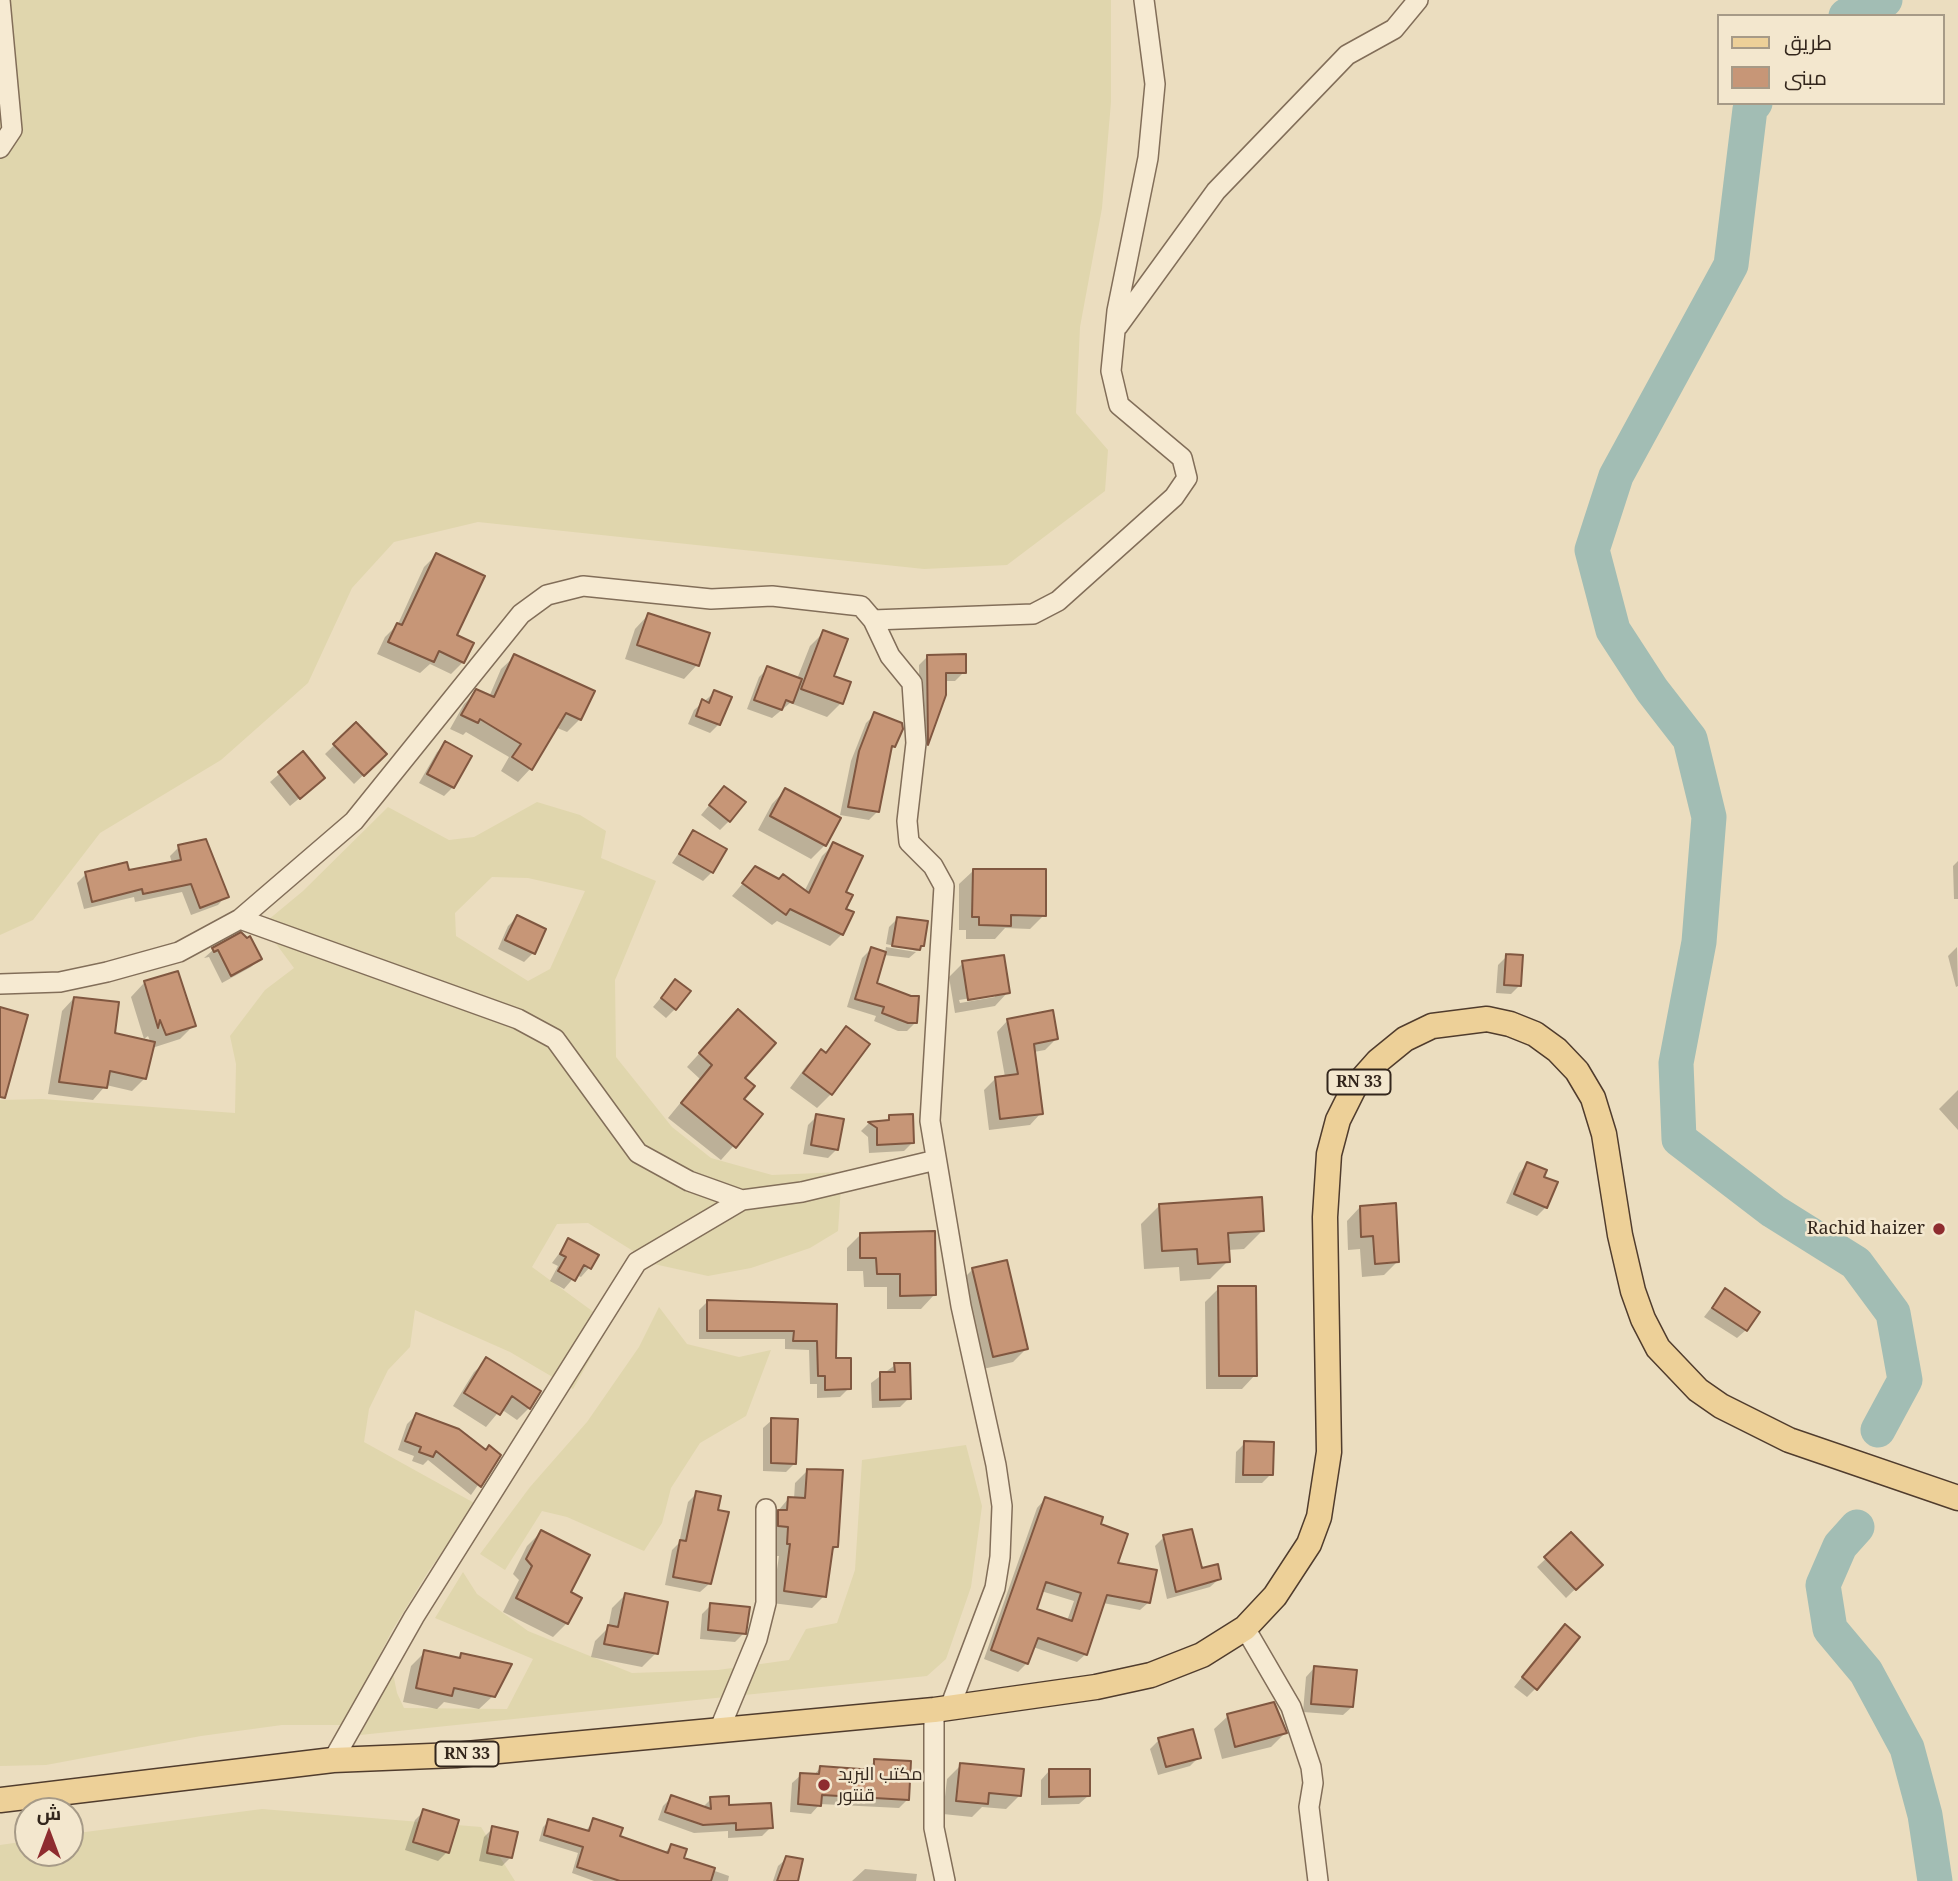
<!DOCTYPE html>
<meta charset="utf-8">
<style>
body{margin:0}
#map{position:relative;width:1958px;height:1881px;overflow:hidden;background:#ebddbf;font-family:"Noto Serif",Cairo,serif}
canvas{display:block}
.legend{position:absolute;left:1717px;top:14px;width:228px;height:91px;box-sizing:border-box;background:#f3e7ce;border:2px solid #a69a87;margin:0;padding:9px 12px;list-style:none;font-size:21px;color:#33261c}
.legend li{display:flex;align-items:center;gap:14px;height:35px}
.legend b{width:35px;border:2px solid #a69a87}
.north{position:absolute;left:14px;top:1797px;width:70px;height:70px;box-sizing:border-box;background:#f3e7ce;border:2px solid #a69a87;border-radius:50%;rotate:0deg;font-size:19px;font-weight:700;line-height:28px;text-align:center;color:#33261c}
.north::after{content:'';display:block;margin:auto;width:24px;height:32px;background:#8e2c2f;clip-path:polygon(50% 0,100% 100%,50% 72%,0 100%)}
</style>
<div id="map">
<canvas width="1958" height="1881"></canvas>
<ul class="legend">
<li><b style="height:9px;background:#edd098"></b>طريق</li>
<li><b style="height:19px;background:#c79677"></b>مبنى</li>
</ul>
<div class="north">ش</div>
</div>
<script>
const ctx = document.querySelector('canvas').getContext('2d');
ctx.lineJoin = 'round';
function fill(path, color) { ctx.fillStyle = color; ctx.fill(path, 'evenodd'); }
const poly = rows => new Path2D(rows.map(r => 'M' + r).join(''));
function trace(path, color, width, dash) { ctx.strokeStyle = color; ctx.lineWidth = width; ctx.lineCap = dash ? 'butt' : 'round'; ctx.setLineDash(dash || []); ctx.stroke(path); }
function drawText(font, color, halo, rows, align = 'center') {
  ctx.font = font + ' "Noto Serif",Cairo,serif'; ctx.lineWidth = 5; ctx.setLineDash([]); ctx.textBaseline = 'middle'; ctx.strokeStyle = halo; ctx.fillStyle = color; for (const [text, x, y, turn = 0] of rows) {
    ctx.save(); ctx.translate(x, y); ctx.rotate((+turn || 0) * Math.PI / 180); ctx.textAlign = isNaN(turn) ? turn : align; if (halo) ctx.strokeText(text, 0, 0); ctx.fillText(text, 0, 0); ctx.restore();
  }
}
fill(poly([
 [0,0,1111,0,1111,102,1102,208,1080,327,1076,413,1108,450,1105,491,1007,565,924,569,478,522,394,542,352,588,308,683,221,760,100,833,33,920,0,935],
 [537,802,580,815,606,831,601,858,656,881,615,980,616,1057,672,1127,711,1158,772,1175,842,1172,838,1231,810,1248,751,1268,708,1276,654,1264,588,1223,557,1224,532,1267,610,1324,573,1389,510,1352,415,1310,410,1347,388,1370,369,1409,364,1442,476,1504,428,1572,393,1629,344,1725,282,1725,201,1736,46,1765,0,1766,0,1100,42,1099,235,1113,236,1064,230,1036,265,990,294,968,262,925,303,891,388,807,449,840,474,837],
 [492,877,528,878,585,891,550,969,528,981,456,936,455,913],
 [659,1307,687,1344,739,1357,771,1350,746,1416,700,1443,671,1488,662,1523,644,1551,567,1517,542,1511,505,1570,480,1554,530,1487,587,1422,639,1347],
 [966,1445,982,1506,971,1587,946,1659,927,1676,360,1735,393,1673,397,1693,404,1708,507,1709,533,1659,435,1618,463,1572,477,1594,528,1631,632,1673,718,1670,789,1660,806,1629,837,1623,855,1570,862,1460],
 [262,1809,481,1827,515,1881,0,1881,0,1845,28,1841,28,1853,70,1853,70,1834]
]), '#e0d6ad');
fill(poly([
 [436,555,455,636,472,644,463,662,451,674,430,664,420,673,377,654,385,637,398,624,424,567],
 [648,615,697,665,684,679,625,659,635,629],
 [824,632,832,677,841,703,827,717,790,703,772,718,747,709,759,677,768,668,797,679,810,646],
 [515,656,580,719,567,732,555,727,531,768,518,782,501,771,509,757,466,732,463,735,450,729,464,704,477,691,489,697,501,669],
 [928,656,964,672,955,681,944,681,945,694,927,744,920,751,919,665],
 [715,692,719,724,710,733,688,724,694,710],
 [875,714,894,746,890,751,877,812,869,820,840,815,851,761,866,723],
 [356,724,385,754,354,784,325,754],
 [446,743,470,756,453,787,444,796,419,783,437,752],
 [302,754,314,786,290,806,270,782],
 [785,790,825,845,811,859,758,830,772,804],
 [716,797,729,821,720,830,701,815],
 [693,832,712,872,703,881,672,863],
 [834,844,844,909,842,934,830,946,777,921,772,925,732,896,756,868,804,892,822,856],
 [179,847,226,896,218,905,191,915,182,892,135,902,134,897,84,909,77,883,86,874,127,872,172,863,170,856],
 [1958,861,1958,899,1954,899,1953,866],
 [973,871,1044,915,1030,929,1005,928,995,939,966,939,966,930,959,930,959,884],
 [517,917,533,953,524,962,498,949,508,926],
 [898,918,923,945,917,951,886,944,889,927],
 [246,940,260,959,251,967,222,983,209,957,204,958,213,950],
 [886,947,916,952,909,958,884,955,875,984,916,1022,907,1031,898,1031,874,1021,876,1016,847,1007,862,958,871,949,885,953],
 [1957,947,1958,986,1956,987,1948,956],
 [1507,956,1520,985,1511,994,1496,993,1498,965],
 [963,963,1008,992,995,1006,955,1013,949,977],
 [995,994,995,997,960,1003,959,1000],
 [177,973,194,1025,180,1039,152,1048,145,1078,132,1091,106,1085,93,1100,48,1094,62,1011,74,998,113,1034,151,1043,148,1036,144,1039,131,997,144,983],
 [675,981,675,1009,666,1018,653,1007],
 [1008,1020,1056,1039,1045,1050,1034,1052,1041,1113,1030,1125,989,1130,984,1090,996,1078,1005,1077,997,1032],
 [725,1025,742,1078,742,1099,761,1115,721,1160,668,1118,700,1079,687,1067],
 [846,1028,831,1094,817,1108,790,1088,807,1065,821,1052,824,1054],
 [1958,1090,1958,1130,1939,1109],
 [817,1116,837,1149,828,1158,803,1154,808,1125],
 [890,1117,913,1142,904,1151,869,1153,868,1137,861,1131,869,1123,884,1122],
 [1527,1164,1542,1178,1546,1207,1537,1216,1506,1203,1519,1173],
 [1160,1205,1263,1230,1244,1249,1228,1250,1228,1261,1210,1279,1180,1281,1179,1267,1144,1269,1141,1224],
 [1360,1207,1398,1261,1384,1275,1362,1277,1360,1249,1348,1250,1347,1221],
 [861,1234,934,1295,921,1309,887,1309,887,1287,864,1287,863,1271,847,1271,847,1248],
 [569,1240,589,1268,581,1277,576,1275,564,1289,550,1281,558,1266,552,1263],
 [973,1269,1026,1349,1013,1362,979,1370,959,1283],
 [1219,1288,1255,1375,1242,1389,1206,1389,1205,1302],
 [1725,1290,1746,1330,1737,1338,1704,1317],
 [708,1301,835,1306,834,1360,849,1388,840,1397,817,1398,817,1384,810,1384,809,1350,785,1349,785,1339,699,1339,699,1310],
 [487,1360,529,1408,517,1420,501,1409,486,1427,453,1406,474,1372],
 [895,1365,909,1398,900,1407,872,1408,871,1383],
 [416,1415,485,1452,499,1455,471,1495,428,1460,423,1465,412,1461,414,1456,398,1450,407,1424],
 [772,1420,795,1463,786,1472,763,1471,763,1428],
 [1245,1443,1271,1474,1262,1483,1235,1483,1236,1452],
 [808,1470,837,1546,830,1553,824,1596,812,1608,772,1603,779,1556,775,1556,776,1539,767,1538,767,1524,788,1499,794,1499,795,1483],
 [697,1493,709,1584,700,1592,665,1585,672,1550,679,1543,688,1502],
 [1045,1499,1099,1525,1116,1564,1149,1602,1140,1610,1103,1603,1086,1654,1077,1662,1033,1647,1027,1663,1018,1672,984,1659,1037,1508],
 [1041,1591,1074,1601,1067,1621,1034,1610],
 [541,1532,569,1593,567,1623,553,1637,503,1612,519,1580,513,1574,527,1546],
 [1571,1535,1600,1565,1566,1598,1537,1567],
 [1164,1537,1201,1570,1219,1579,1210,1587,1167,1599,1155,1546],
 [625,1595,656,1653,642,1667,591,1657,595,1641,608,1628,612,1608],
 [711,1605,744,1633,735,1642,700,1639,702,1614],
 [1556,1635,1536,1688,1527,1697,1514,1687],
 [425,1652,457,1659,462,1655,493,1696,479,1709,444,1702,437,1709,403,1702,411,1666],
 [1314,1668,1352,1707,1343,1715,1303,1712,1306,1677],
 [1228,1716,1285,1733,1271,1747,1222,1759,1214,1729],
 [1159,1740,1199,1757,1190,1766,1158,1775,1150,1749],
 [875,1761,908,1799,899,1808,820,1804,811,1814,790,1812,792,1783,801,1775,813,1776,821,1767,865,1771],
 [961,1765,1019,1796,1006,1809,982,1807,972,1817,943,1814,947,1779],
 [1049,1771,1088,1796,1079,1804,1041,1805,1041,1780],
 [672,1797,702,1808,711,1799,771,1827,762,1836,728,1838,728,1831,694,1833,658,1820,663,1806],
 [424,1811,447,1852,438,1861,405,1850,415,1820],
 [594,1820,618,1837,664,1853,671,1846,681,1859,729,1876,728,1881,594,1881,572,1873,578,1853,539,1841,543,1827,549,1821,585,1832],
 [493,1828,511,1857,502,1866,479,1861,484,1837],
 [787,1858,797,1881,773,1881,778,1866],
 [865,1869,917,1874,916,1881,852,1881]
]), '#0003');
trace(poly([
 [1846,16,1866,3,1885,0],
 [1755,103,1750,109,1731,265,1616,476,1592,550,1613,630,1652,690,1690,739,1709,817,1699,942,1676,1063,1679,1139,1773,1211,1856,1263,1893,1313,1905,1380,1878,1430],
 [1857,1527,1840,1546,1823,1585,1830,1629,1866,1672,1907,1748,1925,1815,1935,1881]
]), '#a2bdb4', 35);
const building = poly([
 [436,553,485,576,457,635,474,643,464,663,439,651,434,662,388,642,397,623,402,625,436,553],
 [648,613,710,633,699,666,637,645,648,613],
 [823,630,848,639,834,676,851,682,843,704,801,689,823,630],
 [514,654,595,691,581,720,566,713,532,770,512,757,521,744,480,719,478,723,461,715,476,689,494,697,514,654],
 [966,654,966,673,946,673,946,695,928,745,927,655,966,654],
 [767,666,802,679,793,703,786,700,782,710,754,700,767,666],
 [714,690,732,697,720,725,696,716,702,699,709,703,714,690],
 [874,712,902,723,903,729,895,747,892,746,879,812,848,807,859,751,874,712],
 [356,722,387,754,364,776,333,744,356,722],
 [445,741,472,756,454,788,427,774,445,741],
 [303,751,325,778,300,799,278,772,303,751],
 [724,786,746,802,730,822,709,805,724,786],
 [785,788,841,818,826,846,770,816,785,788],
 [693,830,727,849,713,873,679,854,693,830],
 [206,839,229,897,200,908,191,884,143,894,142,889,92,902,85,872,127,862,129,870,181,860,178,845,206,839],
 [833,842,863,856,846,892,853,895,846,909,854,912,843,935,790,909,786,915,742,883,755,866,779,879,783,874,809,893,833,842],
 [973,869,1046,869,1046,916,1011,915,1011,926,979,925,979,917,972,917,973,869],
 [517,915,546,929,535,954,505,940,517,915],
 [897,917,928,921,924,946,921,946,920,950,892,946,897,917],
 [241,932,247,938,250,936,262,959,231,976,218,950,214,952,212,948,241,932],
 [871,947,886,952,877,983,911,996,919,996,917,1023,908,1023,882,1013,884,1007,855,999,871,947],
 [1506,954,1523,955,1521,986,1504,985,1506,954],
 [1004,955,1010,993,968,1000,962,961,1004,955],
 [178,971,196,1026,166,1035,160,1020,158,1028,144,981,178,971],
 [675,979,691,991,676,1010,661,998,675,979],
 [74,997,119,1002,115,1033,155,1042,146,1079,110,1071,107,1088,59,1082,74,997],
 [0,1007,28,1015,5,1098,0,1097,0,1007],
 [738,1009,776,1043,745,1078,755,1086,744,1099,763,1114,736,1148,681,1103,712,1065,699,1053,738,1009],
 [1053,1010,1058,1039,1034,1044,1043,1114,1000,1119,995,1077,1018,1074,1007,1019,1053,1010],
 [846,1026,870,1044,832,1095,803,1073,821,1049,826,1053,846,1026],
 [816,1114,844,1119,838,1150,811,1145,816,1114],
 [913,1114,914,1143,877,1145,877,1128,868,1122,889,1120,889,1115,913,1114],
 [1527,1162,1547,1170,1544,1177,1558,1182,1547,1208,1514,1194,1527,1162],
 [1262,1197,1264,1231,1228,1233,1230,1262,1198,1264,1197,1249,1162,1251,1159,1204,1262,1197],
 [1396,1203,1399,1262,1375,1264,1373,1236,1361,1237,1360,1206,1396,1203],
 [935,1231,936,1295,900,1296,900,1274,877,1274,876,1258,860,1258,860,1233,935,1231],
 [568,1238,599,1255,591,1269,584,1265,575,1281,558,1271,566,1257,560,1254,568,1238],
 [1007,1260,1028,1349,993,1357,972,1268,1007,1260],
 [1218,1286,1256,1286,1257,1376,1219,1376,1218,1286],
 [1725,1288,1760,1312,1747,1331,1712,1308,1725,1288],
 [707,1300,837,1304,836,1358,851,1358,851,1389,825,1390,825,1376,818,1376,817,1341,793,1341,794,1331,707,1331,707,1300],
 [486,1357,541,1391,530,1409,512,1396,500,1415,464,1393,486,1357],
 [894,1363,910,1363,911,1399,880,1400,880,1372,895,1372,894,1363],
 [416,1413,459,1429,486,1450,489,1445,501,1455,481,1487,436,1451,433,1457,419,1452,421,1447,405,1441,416,1413],
 [771,1418,798,1419,796,1464,771,1463,771,1418],
 [1244,1441,1274,1442,1273,1475,1243,1475,1244,1441],
 [807,1469,843,1470,838,1547,833,1547,826,1597,784,1591,790,1544,787,1544,788,1527,778,1526,778,1510,787,1510,788,1497,805,1498,807,1469],
 [696,1491,721,1496,718,1510,729,1512,711,1584,673,1577,680,1540,686,1541,696,1491],
 [1045,1497,1103,1517,1101,1524,1128,1534,1118,1563,1157,1570,1150,1603,1107,1595,1087,1655,1038,1638,1028,1664,991,1650,1045,1497],
 [1046,1582,1081,1593,1072,1621,1037,1609,1046,1582],
 [1192,1529,1202,1568,1218,1564,1221,1579,1176,1592,1163,1535,1192,1529],
 [541,1530,590,1555,571,1592,582,1598,568,1624,516,1598,532,1566,526,1559,541,1530],
 [1571,1532,1603,1565,1576,1590,1544,1557,1571,1532],
 [625,1593,668,1602,658,1654,604,1644,608,1625,618,1627,625,1593],
 [710,1603,750,1607,746,1634,708,1630,710,1603],
 [1565,1624,1580,1637,1537,1690,1522,1677,1565,1624],
 [424,1650,460,1658,461,1653,512,1664,495,1697,454,1688,452,1696,416,1688,424,1650],
 [1314,1666,1357,1670,1353,1707,1311,1704,1314,1666],
 [1274,1702,1287,1733,1235,1747,1227,1714,1274,1702],
 [1193,1729,1201,1758,1166,1767,1158,1738,1193,1729],
 [874,1759,911,1761,909,1800,822,1795,821,1806,798,1804,800,1773,819,1774,820,1766,874,1770,874,1759],
 [960,1763,1024,1769,1021,1796,989,1793,988,1804,956,1801,960,1763],
 [1049,1769,1090,1769,1090,1796,1049,1797,1049,1769],
 [671,1795,711,1809,710,1797,729,1796,729,1805,771,1803,773,1828,736,1830,736,1823,703,1825,665,1812,671,1795],
 [423,1809,459,1820,449,1853,413,1842,423,1809],
 [593,1818,623,1828,620,1836,668,1853,671,1844,687,1849,684,1858,715,1868,711,1881,620,1881,577,1867,583,1847,544,1835,548,1819,589,1831,593,1818],
 [492,1826,518,1832,512,1858,487,1853,492,1826],
 [786,1856,803,1859,798,1881,777,1881,786,1856]
]);
fill(building, '#c79677');
trace(building, '#805740', 2);
const minor = poly([
 [0,148,12,130,0,0],
 [1118,326,1216,191,1347,55,1394,29,1418,0],
 [873,620,890,656,912,683,916,743,907,821,909,842,933,866,944,886,930,1121,961,1306,996,1465,1002,1506,1000,1557,995,1588,950,1707],
 [240,919,518,1019,555,1039,638,1153,689,1181,742,1200,802,1192,936,1160],
 [0,984,60,982,107,972,179,952,240,919,354,821,521,614,547,595,583,586,711,599,772,596,861,606,873,620,1033,614,1058,601,1174,497,1187,478,1182,458,1119,405,1111,371,1117,311,1148,158,1155,84,1144,0],
 [1245,1628,1291,1707,1311,1767,1313,1783,1309,1807,1318,1881],
 [934,1710,934,1828,945,1881],
 [720,1728,757,1639,766,1603,766,1509],
 [333,1760,414,1617,637,1262,742,1200]
]);
const major = poly([
 [0,1800,333,1760,456,1755,934,1710,1096,1687,1151,1675,1202,1655,1245,1628,1275,1596,1309,1544,1319,1517,1329,1452,1325,1217,1329,1154,1338,1120,1354,1088,1378,1061,1405,1039,1432,1026,1487,1019,1510,1024,1535,1034,1557,1050,1577,1071,1593,1098,1604,1134,1620,1235,1633,1291,1643,1319,1658,1348,1698,1390,1721,1406,1789,1440,1958,1498]
]);
trace(minor, '#826e59', 22);
trace(major, '#503c2d', 27);
trace(minor, '#f6ead2', 19);
trace(major, '#edd098', 24);
for (const [x, y, r, color] of [
 [1939,1229,7,"#8e2c2f"],
 [824,1785,7,"#8e2c2f"]
]) { const dot = new Path2D(); dot.arc(x, y, r, 0, 2 * Math.PI); ctx.fillStyle = color; ctx.fill(dot); trace(dot, '#f3e7ce', 2.5); }
for (const [x, y, w] of [
 [1359,1082,63],
 [467,1754,63]
]) { const box = new Path2D(); box.roundRect(x - w / 2, y - 12.5, w, 25, 5); ctx.fillStyle = '#f3e7ce'; ctx.fill(box); trace(box, '#33261c', 2); }
drawText('bold 16px', '#33261c', null, [
 ["RN 33",1359,1082],
 ["RN 33",467,1754]
]);
drawText('18px', '#33261c', '#f3e7ce', [
 ["Rachid haizer",1925,1229],
 ["مكتب البريد",838,1775,"left"],
 ["قنتور",838,1796,"left"]
], 'right');
</script>
